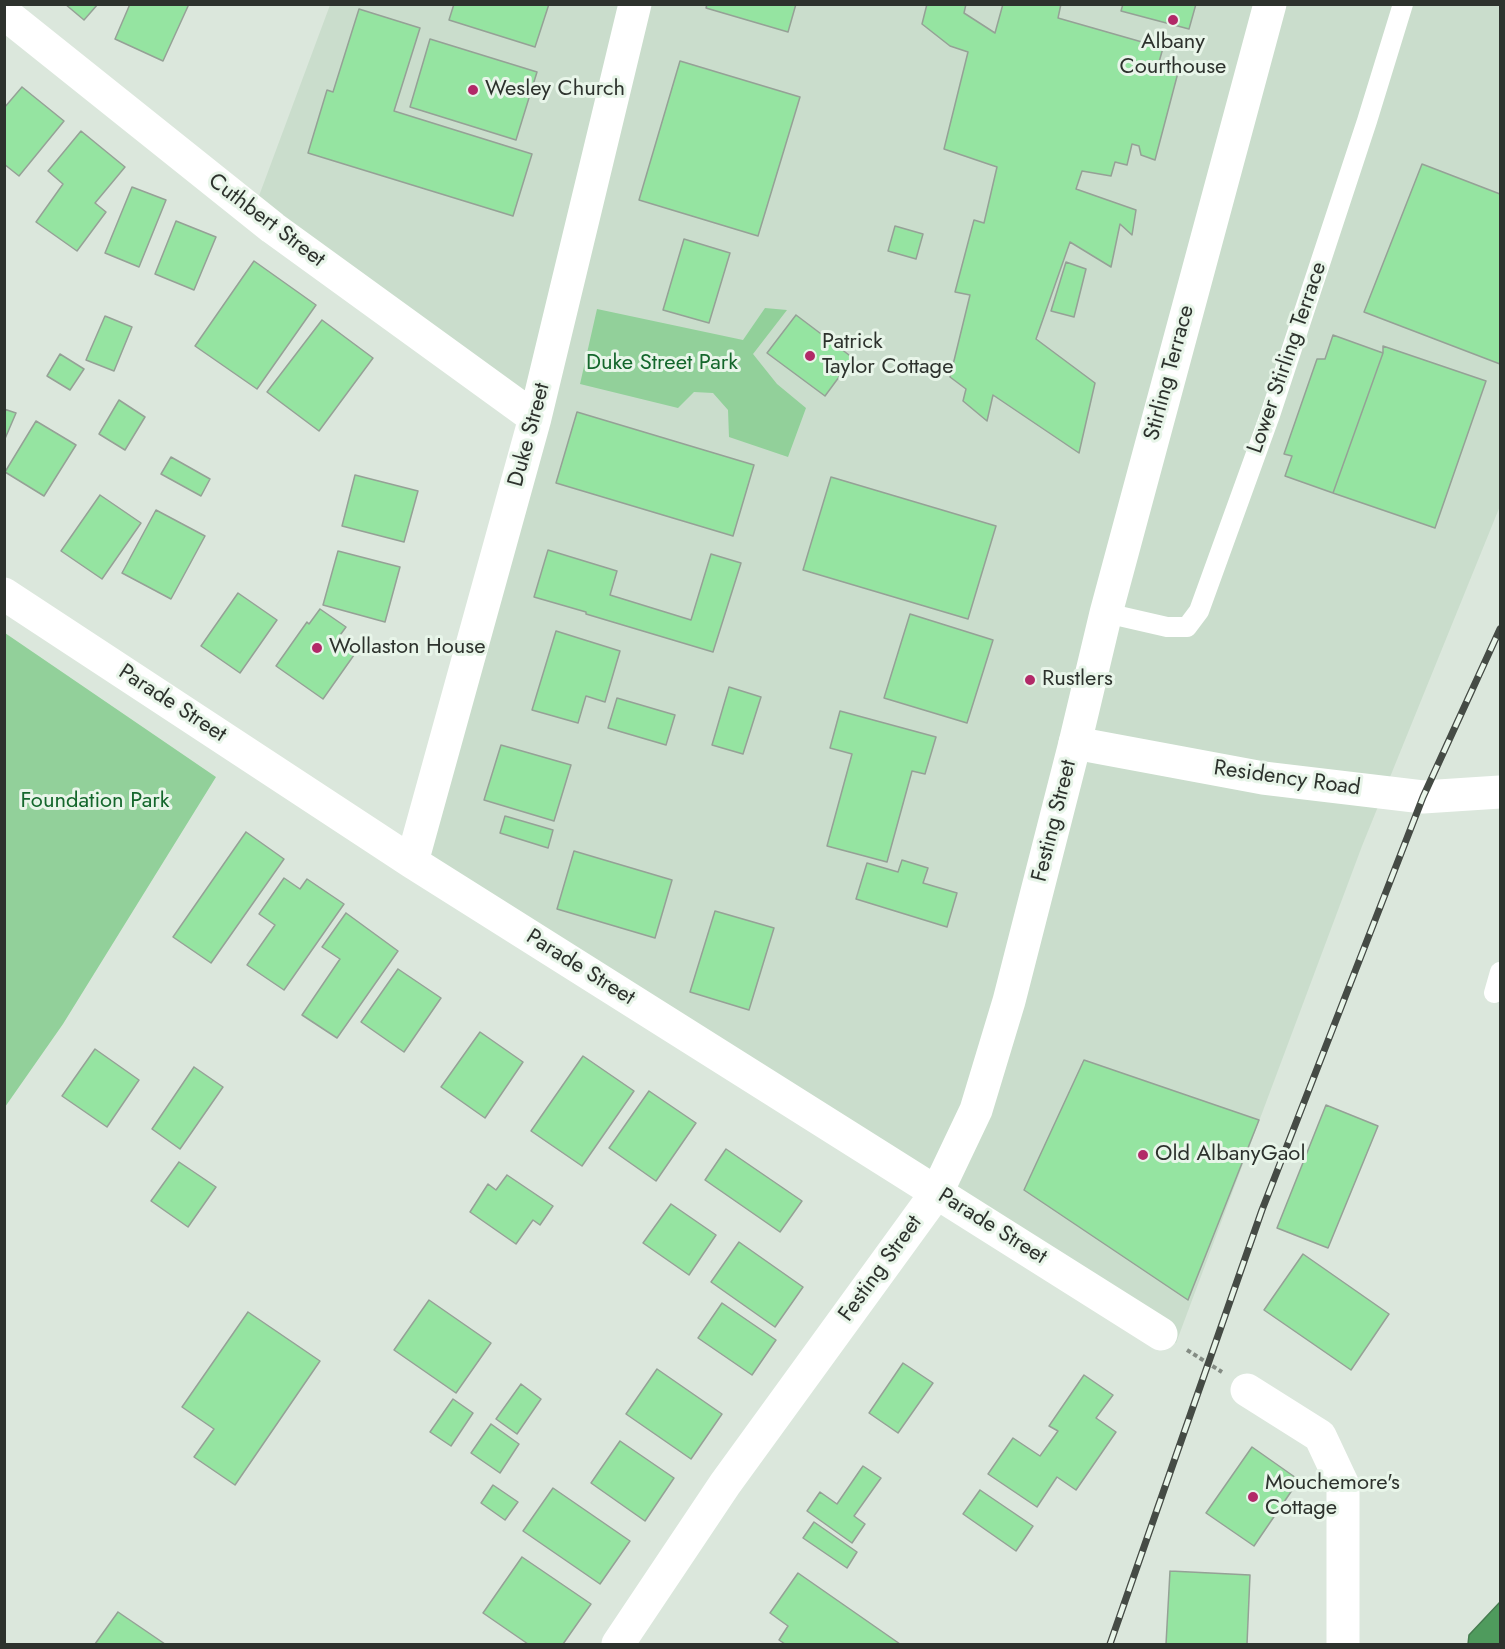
<!DOCTYPE html>
<style>
body{margin:0}
#map{position:relative;width:1505px;height:1649px;overflow:hidden;background:#dbe7dc;font-family:Jost,sans-serif}
canvas{display:block}
.frame{position:absolute;inset:0;border:6px solid #2d322d;pointer-events:none}
</style>
<div id="map">
<canvas width="1505" height="1649"></canvas>
<div class="frame"></div>
</div>
<script>
const ctx = document.querySelector('canvas').getContext('2d');
ctx.lineJoin = 'round';
function fill(path, color) { ctx.fillStyle = color; ctx.fill(path, 'evenodd'); }
const poly = rows => new Path2D(rows.map(r => 'M' + r).join(''));
function trace(path, color, width, dash) { ctx.strokeStyle = color; ctx.lineWidth = width; ctx.lineCap = dash ? 'butt' : 'round'; ctx.setLineDash(dash || []); ctx.stroke(path); }
function drawText(font, color, halo, rows, align = 'center') {
  ctx.font = font + ' Jost,sans-serif'; ctx.lineWidth = 6; ctx.setLineDash([]); ctx.textBaseline = 'middle'; ctx.strokeStyle = halo; ctx.fillStyle = color; for (const [text, x, y, turn = 0] of rows) {
    ctx.save(); ctx.translate(x, y); ctx.rotate((+turn || 0) * Math.PI / 180); ctx.textAlign = isNaN(turn) ? turn : align; if (halo) ctx.strokeText(text, 0, 0); ctx.fillText(text, 0, 0); ctx.restore();
  }
}
fill(poly([
 [330,5,1500,5,1500,506,1362,846,1176,1343,412,862,535,418,253,212]
]), '#caddcc');
fill(poly([
 [765,308,787,310,753,354,777,384,806,408,788,457,729,437,728,410,713,393,694,392,678,408,580,384,597,309,743,340],
 [5,633,216,777,63,1024,5,1107]
]), '#92d09a');
const water = poly([
 [1500,1602,1500,1644,1468,1644,1469,1635,1500,1602]
]);
fill(water, '#4f9b5d');
trace(water, '#457c4f', 1.5);
const building = poly([
 [65,4,98,4,84,20,65,4],
 [130,4,189,4,163,61,115,39,130,4],
 [454,4,549,4,535,47,449,20,454,4],
 [707,4,796,4,788,32,706,8,707,4],
 [927,4,966,4,964,13,995,33,1003,4,1061,4,1058,18,1163,48,1159,62,1180,65,1155,160,1141,155,1139,146,1132,144,1127,165,1115,162,1111,176,1082,171,1076,189,1136,210,1132,235,1120,224,1111,267,1070,242,1036,339,1095,383,1079,453,993,395,987,421,963,401,966,389,950,377,970,295,955,292,974,220,984,223,997,167,944,149,968,52,950,46,922,24,927,4],
 [1123,4,1196,4,1189,29,1121,11,1123,4],
 [359,9,420,28,394,111,532,154,513,216,308,153,327,90,333,92,359,9],
 [430,39,537,72,516,140,410,107,430,39],
 [680,61,800,97,758,236,639,200,680,61],
 [22,87,64,121,19,176,4,164,4,108,22,87],
 [81,131,125,167,95,203,106,212,77,251,36,222,63,184,48,171,81,131],
 [1422,164,1500,194,1500,364,1364,312,1422,164],
 [132,187,166,200,139,267,105,253,132,187],
 [176,221,216,237,194,290,155,274,176,221],
 [895,226,923,234,916,259,888,251,895,226],
 [684,239,730,253,709,323,663,310,684,239],
 [254,261,316,305,257,389,195,346,254,261],
 [1066,262,1086,269,1074,317,1051,311,1066,262],
 [796,315,853,358,825,396,767,353,796,315],
 [105,316,132,327,114,371,86,360,105,316],
 [322,320,373,358,319,431,267,392,322,320],
 [1333,335,1383,353,1333,493,1285,476,1292,456,1284,454,1317,359,1325,359,1333,335],
 [1383,346,1486,381,1435,528,1333,493,1383,353,1383,346],
 [60,354,84,369,70,390,47,376,60,354],
 [119,400,145,417,125,450,99,434,119,400],
 [4,409,16,413,4,441,4,409],
 [577,412,754,465,733,536,556,483,577,412],
 [36,421,76,445,44,496,5,472,36,421],
 [171,457,210,479,201,496,161,474,171,457],
 [355,475,418,491,404,542,342,526,355,475],
 [831,477,996,526,968,619,803,570,831,477],
 [100,495,141,523,102,579,61,551,100,495],
 [156,510,205,536,171,599,122,573,156,510],
 [548,550,617,571,610,595,691,620,711,554,741,563,713,652,586,614,586,612,534,597,548,550],
 [338,551,400,567,385,622,323,605,338,551],
 [238,593,277,620,240,673,201,646,238,593],
 [320,609,346,627,335,642,354,655,323,699,276,666,307,622,309,624,320,609],
 [910,614,993,640,967,723,884,698,910,614],
 [556,631,620,651,605,702,586,696,578,723,532,710,556,631],
 [729,687,761,697,743,754,712,745,729,687],
 [617,698,675,715,666,745,608,728,617,698],
 [840,711,936,737,925,774,912,771,887,862,827,846,852,754,830,748,840,711],
 [501,745,571,765,554,821,484,800,501,745],
 [505,816,553,830,548,848,500,833,505,816],
 [246,832,284,859,211,963,173,937,246,832],
 [574,851,672,880,655,938,557,909,574,851],
 [902,860,928,868,923,883,957,893,947,927,856,899,867,863,898,872,902,860],
 [284,878,300,889,307,879,344,904,284,990,247,965,275,925,259,914,284,878],
 [715,911,774,928,749,1010,690,992,715,911],
 [346,913,398,951,337,1038,302,1015,340,959,322,947,346,913],
 [398,969,441,998,404,1052,361,1022,398,969],
 [480,1032,523,1062,485,1118,441,1087,480,1032],
 [95,1049,139,1080,107,1127,62,1096,95,1049],
 [583,1056,634,1091,582,1166,531,1131,583,1056],
 [1084,1060,1259,1120,1188,1300,1024,1190,1084,1060],
 [194,1067,223,1087,180,1149,152,1129,194,1067],
 [649,1091,696,1123,656,1181,609,1148,649,1091],
 [1326,1105,1378,1126,1328,1248,1277,1228,1326,1105],
 [726,1149,802,1201,780,1232,705,1180,726,1149],
 [179,1162,216,1187,188,1227,151,1201,179,1162],
 [507,1175,553,1206,540,1225,533,1220,516,1244,470,1212,488,1184,496,1190,507,1175],
 [671,1204,716,1235,689,1275,643,1243,671,1204],
 [739,1242,803,1287,775,1327,711,1282,739,1242],
 [1303,1254,1389,1314,1351,1370,1264,1310,1303,1254],
 [429,1300,491,1343,456,1393,394,1350,429,1300],
 [722,1303,776,1340,752,1375,698,1338,722,1303],
 [248,1312,320,1361,235,1485,194,1457,214,1429,182,1407,248,1312],
 [903,1363,933,1383,898,1433,869,1413,903,1363],
 [657,1369,722,1414,691,1459,626,1414,657,1369],
 [1084,1375,1113,1395,1096,1418,1116,1432,1076,1490,1057,1477,1037,1507,988,1474,1013,1438,1040,1456,1058,1431,1049,1426,1084,1375],
 [521,1384,541,1399,517,1434,496,1419,521,1384],
 [453,1399,473,1413,451,1446,430,1432,453,1399],
 [491,1424,519,1444,500,1473,471,1453,491,1424],
 [620,1441,674,1478,645,1521,591,1483,620,1441],
 [1252,1447,1299,1480,1254,1546,1206,1513,1252,1447],
 [863,1466,881,1478,854,1516,865,1524,852,1543,807,1511,820,1492,837,1504,863,1466],
 [493,1485,518,1502,505,1520,481,1503,493,1485],
 [553,1488,630,1541,600,1584,523,1531,553,1488],
 [980,1490,1033,1526,1016,1551,963,1514,980,1490],
 [814,1522,857,1552,847,1568,803,1538,814,1522],
 [522,1557,591,1604,563,1644,528,1644,483,1613,522,1557],
 [1170,1571,1250,1575,1247,1644,1166,1644,1170,1571],
 [798,1573,900,1644,785,1644,779,1640,788,1626,770,1613,798,1573],
 [118,1612,165,1644,95,1644,118,1612]
]);
fill(building, '#95e4a1');
trace(building, '#95a196', 1.5);
trace(poly([
 [1187,1350,1222,1372]
]), '#838b83', 4, [4.5, 3]);
trace(poly([
 [1106,613,1167,627,1187,627,1199,611,1270,415,1367,121,1403,4],
 [1494,993,1500,972]
]), '#fff', 20);
trace(poly([
 [4,13,273,228,535,418],
 [4,594,412,862,1161,1334],
 [412,862,535,418,635,4],
 [1247,1390,1320,1436,1343,1485,1343,1644],
 [618,1644,725,1484,937,1192,976,1110,1009,1001,1075,743]
]), '#fff', 33);
trace(poly([
 [1270,4,1106,613,1075,743,1263,778,1423,797,1500,792]
]), '#fff', 33);
const rail = poly([
 [1110,1644,1262,1210,1423,797,1500,629]
]);
trace(rail, '#454b45', 7);
trace(rail, '#e8f5e9', 4.5, [14]);
for (const [x, y, r, color] of [
 [1173,20,6,"#b22968"],
 [473,90,6,"#b22968"],
 [810,356,6,"#b22968"],
 [317,648,6,"#b22968"],
 [1030,680,6,"#b22968"],
 [1143,1155,6,"#b22968"],
 [1253,1497,6,"#b22968"]
]) { const dot = new Path2D(); dot.arc(x, y, r, 0, 2 * Math.PI); ctx.fillStyle = color; ctx.fill(dot); trace(dot, '#e8f5e9', 2); }
drawText('22px', '#2d322d', '#e8f5e9', [
 ["Albany",1173,43,"center"],
 ["Courthouse",1173,68,"center"],
 ["Wesley Church",485,90],
 ["Patrick",822,343],
 ["Taylor Cottage",822,368],
 ["Wollaston House",329,648],
 ["Rustlers",1042,680],
 ["Old AlbanyGaol",1155,1155],
 ["Mouchemore's",1265,1484],
 ["Cottage",1265,1509]
], 'left');
drawText('22px', '#2d322d', '#e8f5e9', [
 ["Cuthbert Street",266,221,37],
 ["Lower Stirling Terrace",1288,358,-71],
 ["Stirling Terrace",1170,373,-75],
 ["Duke Street",530,435,-75],
 ["Parade Street",172,704,33],
 ["Residency Road",1287,779,8],
 ["Festing Street",1055,821,-76],
 ["Parade Street",580,968,32],
 ["Parade Street",992,1227,32],
 ["Festing Street",881,1269,-54]
]);
drawText('22px', '#14672c', '#e8f5e9', [
 ["Duke Street Park",662,364],
 ["Foundation Park",95,802]
]);
</script>
